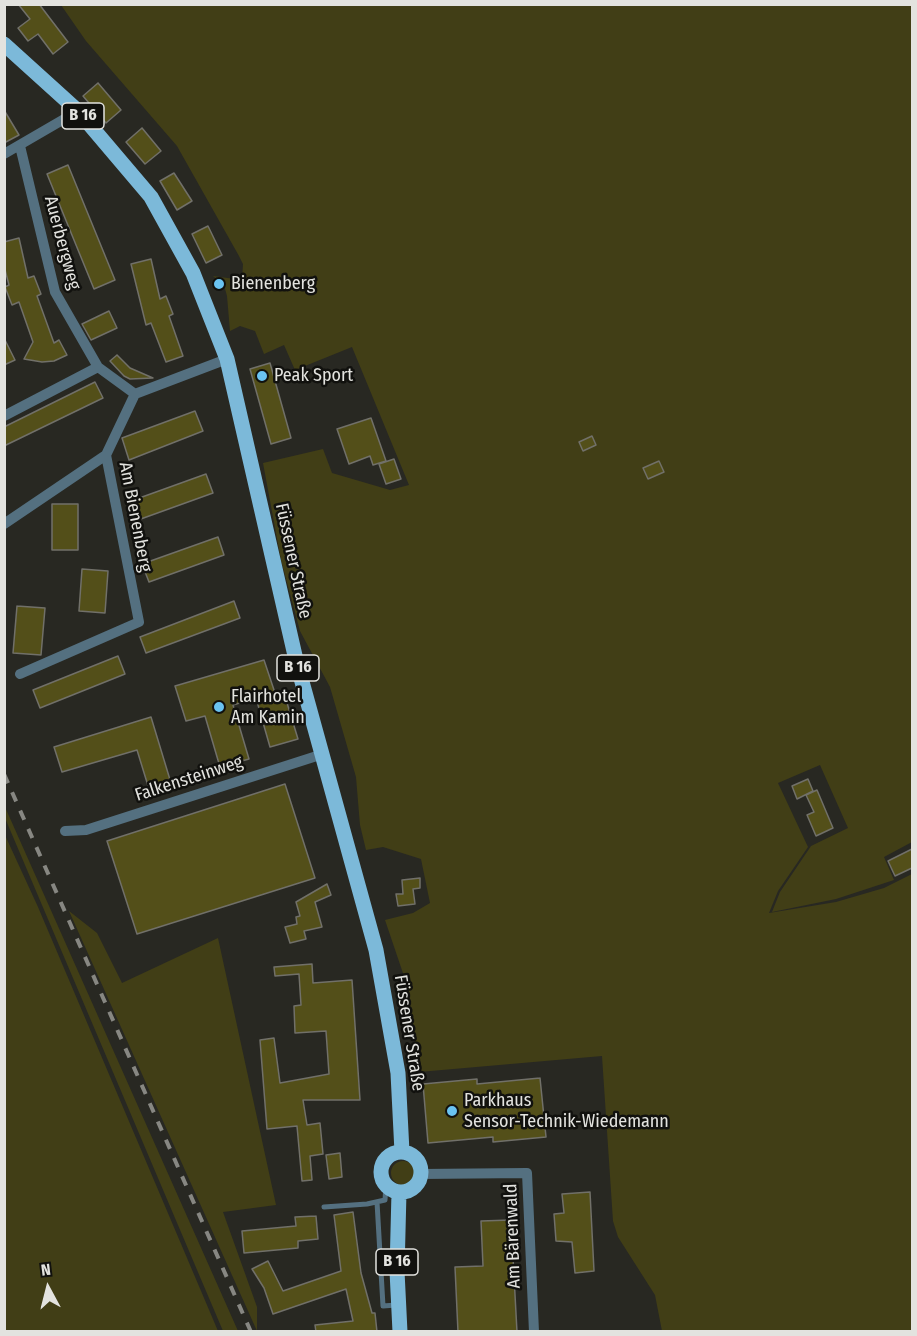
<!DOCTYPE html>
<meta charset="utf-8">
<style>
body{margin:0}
#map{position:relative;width:917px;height:1336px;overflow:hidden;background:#282822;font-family:"Fira Sans Condensed",sans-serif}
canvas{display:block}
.frame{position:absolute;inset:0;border:6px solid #e3e3df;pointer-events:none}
.north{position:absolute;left:18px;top:1258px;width:60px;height:60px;-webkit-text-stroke:4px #11110e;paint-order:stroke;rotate:353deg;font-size:16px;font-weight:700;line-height:24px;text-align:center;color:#e3e3df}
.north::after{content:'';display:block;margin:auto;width:21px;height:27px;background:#e3e3df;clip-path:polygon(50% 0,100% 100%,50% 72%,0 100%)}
</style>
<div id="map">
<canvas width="917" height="1336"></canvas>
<div class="frame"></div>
<div class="north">N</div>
</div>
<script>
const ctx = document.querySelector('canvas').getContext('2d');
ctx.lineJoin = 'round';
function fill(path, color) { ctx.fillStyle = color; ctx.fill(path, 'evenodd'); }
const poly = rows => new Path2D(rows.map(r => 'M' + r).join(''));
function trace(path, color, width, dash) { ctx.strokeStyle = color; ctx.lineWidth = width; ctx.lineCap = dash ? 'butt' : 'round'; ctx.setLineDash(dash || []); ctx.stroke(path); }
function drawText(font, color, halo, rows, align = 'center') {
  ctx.font = font + ' "Fira Sans Condensed",sans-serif'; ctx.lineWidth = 5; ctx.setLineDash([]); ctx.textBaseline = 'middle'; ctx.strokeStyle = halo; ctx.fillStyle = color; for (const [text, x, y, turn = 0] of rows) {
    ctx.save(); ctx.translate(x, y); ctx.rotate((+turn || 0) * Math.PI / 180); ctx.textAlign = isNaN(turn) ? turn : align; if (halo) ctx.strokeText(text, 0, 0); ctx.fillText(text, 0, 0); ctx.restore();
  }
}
fill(poly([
 [61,5,912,5,912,842,884,857,894,880,836,899,772,912,780,892,811,846,848,828,820,765,778,783,808,847,778,891,769,913,836,902,884,888,912,874,912,1331,662,1331,655,1295,618,1237,613,1221,602,1056,419,1072,407,985,385,920,413,913,430,903,421,859,383,847,366,850,360,825,356,777,330,687,300,631,281,560,263,463,323,449,332,473,390,490,409,485,352,347,295,370,284,345,264,354,255,331,240,326,230,331,227,296,224,285,213,276,242,280,243,264,239,256,177,146,86,41],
 [4,807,5,807,238,1331,223,1331,5,818],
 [4,833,38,907,218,1331,5,1331],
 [69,911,97,933,122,983,218,938,276,1205,223,1212,257,1307,257,1331],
 '391 1173a12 12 0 1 1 24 0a12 12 0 1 1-24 0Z'
]), '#413e16');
const building = poly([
 [18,4,39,4,68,42,53,54,38,34,28,41,18,28,30,19,18,4],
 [98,83,121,110,106,123,83,96,98,83],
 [4,110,19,135,4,143,4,110],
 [142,128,161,151,145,164,126,142,142,128],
 [68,165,115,280,94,289,47,174,68,165],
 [174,173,192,201,177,210,160,181,174,173],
 [208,226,222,255,206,263,192,234,208,226],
 [19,238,28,278,34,276,41,294,37,296,54,343,59,340,67,355,54,361,42,362,24,359,33,342,19,302,12,305,5,287,9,285,4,266,4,242,19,238],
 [151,259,160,299,166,296,173,314,169,316,183,356,166,362,151,323,146,325,131,264,151,259],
 [109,311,117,328,91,340,82,324,109,311],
 [4,338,15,360,4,365,4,338],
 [117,355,130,368,153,378,130,379,124,376,110,361,117,355],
 [270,363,291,438,271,444,250,369,270,363],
 [95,382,103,398,4,446,4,427,95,382],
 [195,411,203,431,129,460,122,438,195,411],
 [371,418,386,461,373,465,370,456,349,464,337,429,371,418],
 [592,436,596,445,583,451,579,442,592,436],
 [394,459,401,479,386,484,379,464,394,459],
 [659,461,664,472,648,479,643,468,659,461],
 [206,474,213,493,138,520,131,501,206,474],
 [52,504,78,504,78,550,52,550,52,504],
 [218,537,224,555,149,582,142,564,218,537],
 [82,569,108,571,105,613,79,611,82,569],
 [234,601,240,618,146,653,140,637,234,601],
 [17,606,45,608,41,655,13,653,17,606],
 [118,656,125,674,40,708,33,690,118,656],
 [264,660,276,696,284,693,298,739,270,747,256,698,233,705,249,759,220,767,205,716,186,721,175,686,264,660],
 [151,717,171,783,149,789,137,750,62,772,54,747,151,717],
 [808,779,813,791,797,799,792,786,808,779],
 [285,784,315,878,137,934,107,841,285,784],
 [817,790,833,828,816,836,807,815,814,812,806,795,817,790],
 [912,849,912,868,895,876,888,861,912,849],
 [420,878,420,888,413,889,415,904,398,906,396,894,403,894,402,880,420,878],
 [327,884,331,895,315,902,322,927,304,931,306,939,290,943,285,927,297,924,296,917,300,916,296,902,327,884],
 [312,964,313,983,352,980,360,1100,303,1100,307,1125,320,1123,323,1154,310,1156,312,1180,302,1181,297,1126,267,1129,260,1040,274,1038,280,1083,329,1074,326,1031,295,1033,294,1006,301,1005,299,974,275,976,274,967,312,964],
 [540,1078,546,1137,493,1142,493,1137,428,1143,423,1084,477,1079,477,1084,540,1078],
 [340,1153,342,1177,329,1179,326,1155,340,1153],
 [590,1192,594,1271,575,1273,572,1242,556,1241,554,1214,564,1213,562,1194,590,1192],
 [353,1212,361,1273,372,1313,375,1313,377,1332,316,1332,315,1325,353,1321,346,1289,273,1314,264,1288,252,1269,268,1261,283,1291,341,1271,334,1215,353,1212],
 [316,1216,318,1239,298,1241,298,1248,244,1253,242,1231,296,1226,295,1217,316,1216],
 [511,1220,517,1332,458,1332,455,1267,483,1266,481,1221,511,1220]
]);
fill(building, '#534f19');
trace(building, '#717069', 1.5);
trace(poly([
 [377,1202,383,1306,396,1305],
 [324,1207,367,1204,385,1200,386,1185]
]), '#547080', 5);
trace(poly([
 [20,146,55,292,98,367,135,394],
 [4,154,78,111],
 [4,416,98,367],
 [4,524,106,455],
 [20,674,139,622,106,455,135,394,227,359],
 [65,831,86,830,323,754],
 [421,1174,527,1173,534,1332]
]), '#547080', 10);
trace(poly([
 [4,44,78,111,151,197,193,273,227,359,296,660,376,950,398,1073,402,1152],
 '381 1172a20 20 0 1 1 40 0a20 20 0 1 1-40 0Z',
 [399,1192,397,1271,400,1332]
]), '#7cb9d9', 15);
trace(poly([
 [4,774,251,1332]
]), '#878782', 4, [10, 10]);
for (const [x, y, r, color] of [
 [219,284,6,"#6ac3f1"],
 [262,376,6,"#6ac3f1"],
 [219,707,6,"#6ac3f1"],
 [452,1111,6,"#6ac3f1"]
]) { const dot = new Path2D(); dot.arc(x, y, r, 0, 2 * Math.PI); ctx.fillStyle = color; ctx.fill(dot); trace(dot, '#11110e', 2); }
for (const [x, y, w] of [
 [83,116,42],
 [298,668,42],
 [397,1262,42]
]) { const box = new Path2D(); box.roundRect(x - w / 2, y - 13, w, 26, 4.5); ctx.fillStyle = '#11110e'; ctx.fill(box); trace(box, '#e3e3df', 1.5); }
drawText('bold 16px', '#e3e3df', null, [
 ["B 16",83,116],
 ["B 16",298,668],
 ["B 16",397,1262]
]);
drawText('18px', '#e3e3df', '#11110e', [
 ["Auerbergweg",62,243,75],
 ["Am Bienenberg",135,517,79],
 ["Füssener Straße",293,561,78],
 ["Falkensteinweg",189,779,-18],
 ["Füssener Straße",409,1033,81],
 ["Am Bärenwald",513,1236,-92]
]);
drawText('18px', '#e3e3df', '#11110e', [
 ["Bienenberg",231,284],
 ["Peak Sport",274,376],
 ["Flairhotel",231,697],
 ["Am Kamin",231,718],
 ["Parkhaus",464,1101],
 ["Sensor-Technik-Wiedemann",464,1122]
], 'left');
</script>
